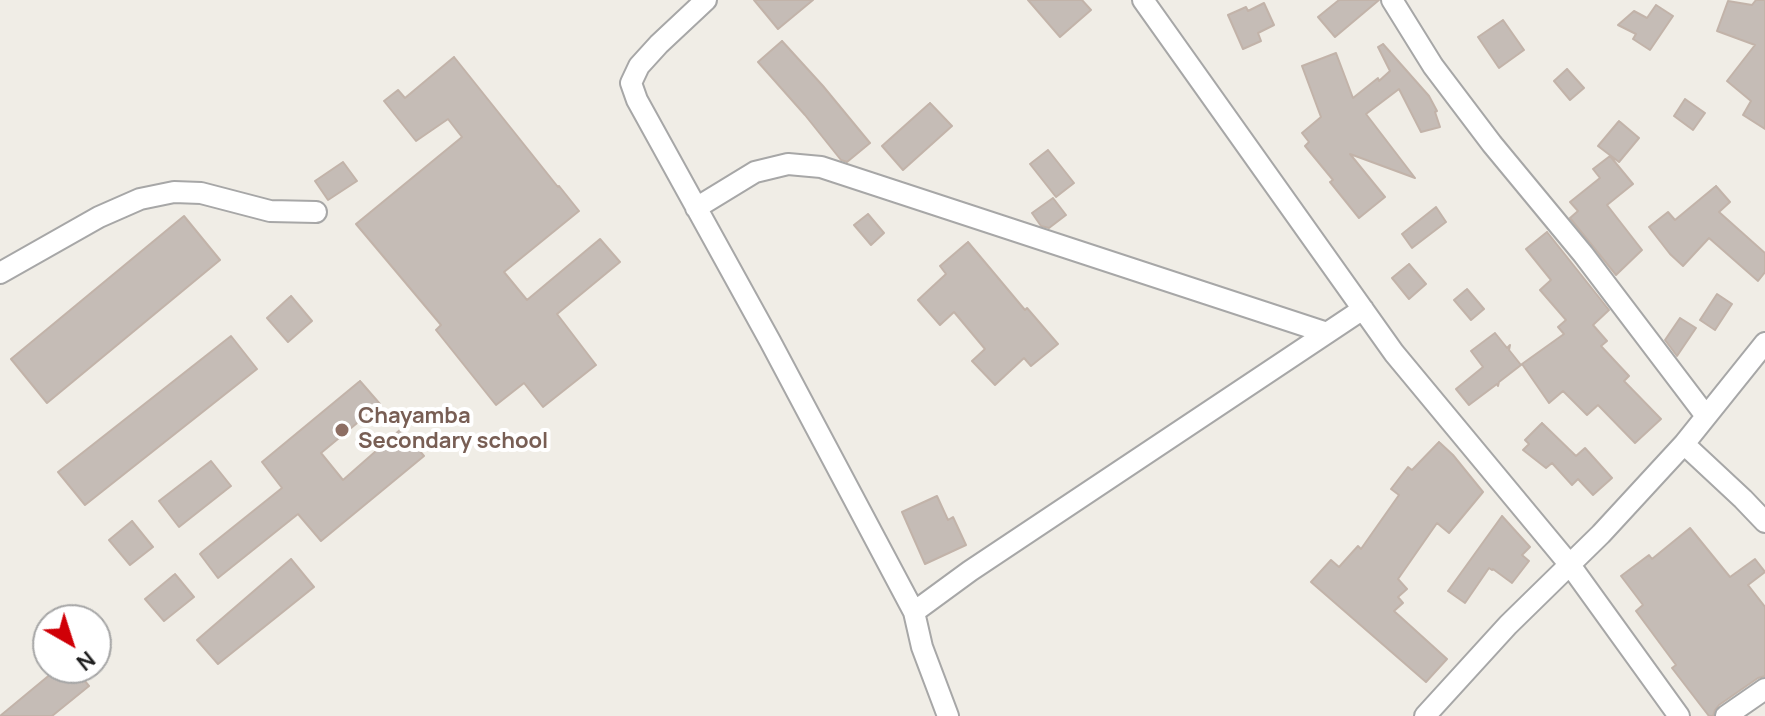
<!DOCTYPE html>
<style>
body{margin:0}
#map{position:relative;width:1765px;height:716px;overflow:hidden;background:#f0ede6;font-family:Manrope,sans-serif}
canvas{display:block}
.north{position:absolute;left:32px;top:604px;width:80px;height:80px;box-sizing:border-box;background:#fff;border:2px solid #a6a6a6;border-radius:50%;rotate:141deg;font-size:22px;font-weight:700;line-height:32px;text-align:center;color:#202020}
.north::after{content:'';display:block;margin:auto;width:28px;height:36px;background:#d00007;clip-path:polygon(50% 0,100% 100%,50% 72%,0 100%)}
</style>
<div id="map">
<canvas width="1765" height="716"></canvas>
<div class="north">N</div>
</div>
<script>
const ctx = document.querySelector('canvas').getContext('2d');
ctx.lineJoin = 'round';
function fill(path, color) { ctx.fillStyle = color; ctx.fill(path, 'evenodd'); }
const poly = rows => new Path2D(rows.map(r => 'M' + r).join(''));
function trace(path, color, width, dash) { ctx.strokeStyle = color; ctx.lineWidth = width; ctx.lineCap = dash ? 'butt' : 'round'; ctx.setLineDash(dash || []); ctx.stroke(path); }
function drawText(font, color, halo, rows, align = 'center') {
  ctx.font = font + ' Manrope,sans-serif'; ctx.lineWidth = 8; ctx.setLineDash([]); ctx.textBaseline = 'middle'; ctx.strokeStyle = halo; ctx.fillStyle = color; for (const [text, x, y, turn = 0] of rows) {
    ctx.save(); ctx.translate(x, y); ctx.rotate((+turn || 0) * Math.PI / 180); ctx.textAlign = isNaN(turn) ? turn : align; if (halo) ctx.strokeText(text, 0, 0); ctx.fillText(text, 0, 0); ctx.restore();
  }
}
const building = poly([
 [754,0,813,0,778,29,754,0],
 [1028,0,1082,0,1091,10,1060,37,1028,0],
 [1339,0,1379,0,1335,37,1318,17,1339,0],
 [1756,0,1765,0,1765,129,1743,115,1751,101,1727,81,1755,45,1717,31,1728,1,1752,5,1756,0],
 [1264,3,1274,25,1258,33,1261,41,1243,49,1228,15,1246,7,1248,11,1264,3],
 [1656,5,1673,16,1650,50,1633,39,1636,34,1618,25,1634,11,1647,18,1656,5],
 [1503,20,1524,50,1499,68,1478,37,1503,20],
 [782,41,823,86,870,143,847,162,841,160,805,115,758,62,782,41],
 [1383,44,1429,96,1437,111,1435,112,1440,127,1421,132,1399,89,1366,114,1415,178,1350,154,1385,197,1359,218,1330,182,1333,180,1305,146,1309,142,1302,133,1321,117,1302,66,1336,53,1353,98,1378,78,1379,81,1390,71,1378,47,1383,44],
 [454,57,558,187,559,186,579,211,504,272,527,300,600,239,620,262,557,314,596,365,543,407,524,383,496,405,436,330,441,325,356,224,462,137,448,119,416,141,384,101,398,90,405,98,454,57],
 [1567,69,1584,88,1570,100,1554,81,1567,69],
 [1685,99,1705,113,1693,130,1674,116,1685,99],
 [930,103,952,126,903,170,882,146,930,103],
 [1619,121,1639,138,1619,162,1598,146,1619,121],
 [1048,150,1074,183,1056,197,1030,164,1048,150],
 [1610,156,1633,184,1607,205,1642,250,1616,275,1570,218,1578,211,1570,202,1600,178,1593,169,1610,156],
 [343,162,357,181,328,200,315,181,343,162],
 [1716,186,1730,202,1719,212,1765,253,1765,272,1758,281,1709,238,1683,266,1670,254,1649,227,1668,212,1675,220,1716,186],
 [1053,198,1066,215,1049,228,1041,226,1032,213,1053,198],
 [1436,207,1446,222,1412,248,1402,234,1436,207],
 [868,214,884,233,871,245,854,225,868,214],
 [184,216,220,260,47,403,11,359,184,216],
 [1547,232,1609,310,1593,325,1607,341,1601,346,1629,376,1624,381,1661,419,1635,443,1598,405,1587,415,1563,391,1549,403,1522,364,1564,334,1558,327,1566,320,1540,290,1551,280,1526,249,1547,232],
 [968,242,1025,310,1027,308,1058,344,1031,366,1024,358,995,385,972,361,985,349,954,312,940,325,918,300,946,274,940,266,968,242],
 [1409,264,1426,284,1409,299,1392,278,1409,264],
 [1467,289,1484,309,1471,320,1454,300,1467,289],
 [1717,294,1732,304,1715,330,1700,320,1717,294],
 [291,296,312,321,288,342,267,318,291,296],
 [1680,318,1696,328,1677,356,1665,340,1680,318],
 [1495,333,1507,348,1510,345,1509,350,1521,365,1499,382,1498,386,1497,384,1469,405,1456,389,1483,367,1471,351,1495,333],
 [231,336,257,369,85,505,58,472,231,336],
 [360,381,380,404,321,453,343,480,401,429,424,456,321,541,298,514,218,578,200,554,202,552,282,488,262,462,360,381],
 [1542,423,1576,456,1585,448,1612,478,1593,495,1578,479,1572,485,1552,463,1546,468,1523,450,1529,444,1525,440,1542,423],
 [1439,442,1453,455,1483,492,1449,533,1437,523,1398,579,1407,589,1398,597,1403,603,1394,611,1447,659,1426,682,1311,582,1331,560,1339,567,1358,546,1361,549,1399,495,1391,489,1408,467,1412,470,1439,442],
 [211,461,231,486,179,527,159,501,211,461],
 [937,496,948,520,953,517,966,545,925,564,902,512,937,496],
 [1502,516,1530,547,1522,555,1529,561,1512,583,1493,569,1492,570,1489,568,1465,603,1448,591,1502,516],
 [132,521,153,547,130,565,109,540,132,521],
 [1690,528,1730,577,1755,559,1765,572,1748,585,1765,607,1765,676,1758,678,1719,705,1715,710,1713,716,1709,716,1672,668,1676,665,1636,611,1643,605,1621,576,1649,555,1652,559,1690,528],
 [291,559,314,587,218,664,197,640,291,559],
 [175,574,194,597,164,621,145,599,175,574],
 [58,668,74,668,89,686,52,716,0,716,58,668]
]);
fill(building, '#c5bcb6');
trace(building, '#c2b3a9', 2);
const street = poly([
 [706,0,659,44,639,66,631,83,637,100,770,341,914,612,922,647,948,716],
 [1143,0,1394,353,1570,565,1679,716],
 [1392,0,1433,66,1492,144,1583,254,1706,416],
 [696,208,755,172,788,164,821,167,1327,333],
 [0,273,99,217,140,199,174,192,201,193,270,211,316,212],
 [1684,444,1743,499,1765,522],
 [914,612,970,571,1363,309],
 [1425,716,1508,625,1601,534,1684,444,1765,343],
 [1726,716,1765,689]
]);
trace(street, '#a7a7a7', 24);
trace(street, '#fff', 20);
for (const [x, y, r, color] of [
 [342,430,8,"#8d6e63"]
]) { const dot = new Path2D(); dot.arc(x, y, r, 0, 2 * Math.PI); ctx.fillStyle = color; ctx.fill(dot); trace(dot, '#fff', 3); }
drawText('bold 22px', '#785e54', '#fff', [
 ["Chayamba",358,417],
 ["Secondary school",358,442]
], 'left');
</script>
